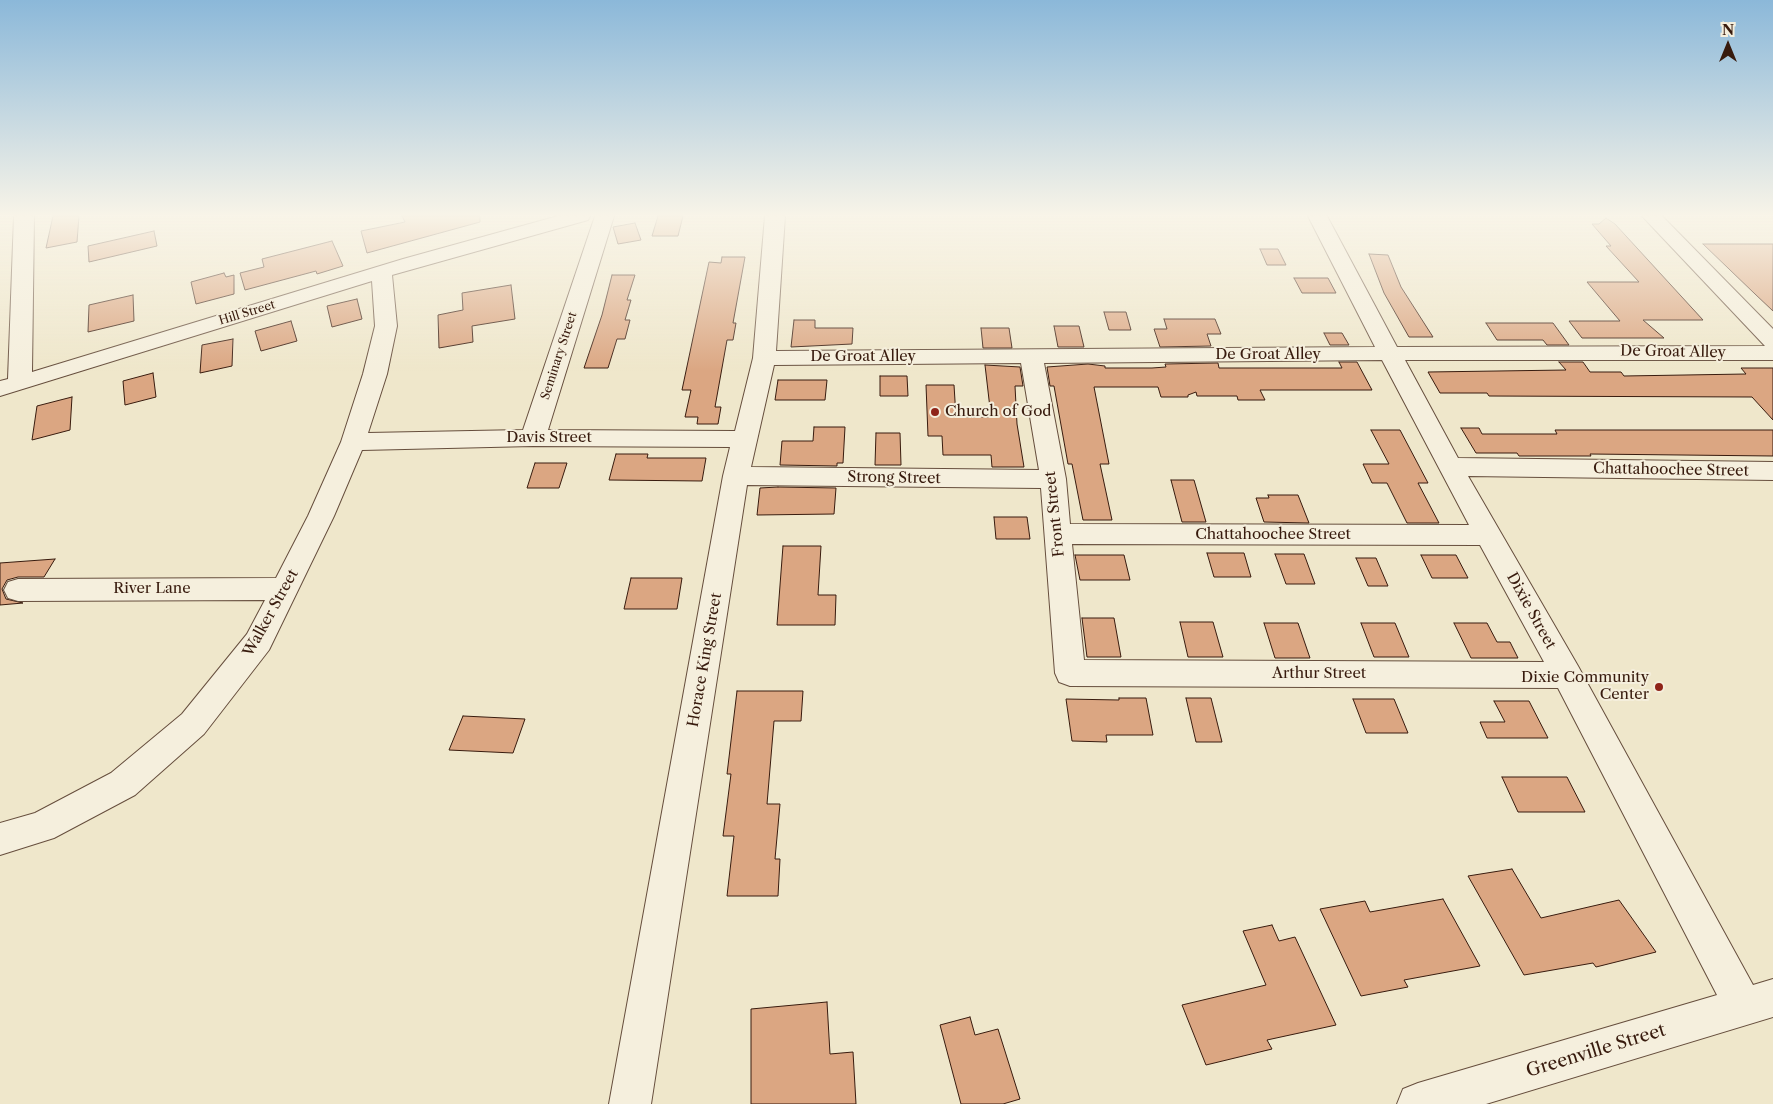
<!DOCTYPE html>
<style>
body{margin:0}
#map{position:relative;width:1773px;height:1104px;overflow:hidden;background:#efe7cb;font-family:"Libre Caslon Text",serif}
canvas{display:block}
.north{position:absolute;left:1703px;top:20px;width:50px;height:50px;-webkit-text-stroke:4px #f5efdd;paint-order:stroke;rotate:0deg;font-size:14px;font-weight:700;line-height:20px;text-align:center;color:#381b0e}
.north::after{content:'';display:block;margin:auto;width:18px;height:22px;background:#381b0e;clip-path:polygon(50% 0,100% 100%,50% 72%,0 100%)}
</style>
<div id="map">
<canvas width="1773" height="1104"></canvas>
<div class="north">N</div>
</div>
<script>
const ctx = document.querySelector('canvas').getContext('2d');
ctx.lineJoin = 'round';
function fill(path, color) { ctx.fillStyle = color; ctx.fill(path, 'evenodd'); }
const poly = rows => new Path2D(rows.map(r => 'M' + r).join(''));
function trace(path, color, width, dash) { ctx.strokeStyle = color; ctx.lineWidth = width; ctx.lineCap = dash ? 'butt' : 'round'; ctx.setLineDash(dash || []); ctx.stroke(path); }
function drawText(font, color, halo, rows, align = 'center') {
  ctx.font = font + ' "Libre Caslon Text",serif'; ctx.lineWidth = 4; ctx.setLineDash([]); ctx.textBaseline = 'middle'; ctx.strokeStyle = halo; ctx.fillStyle = color; for (const [text, x, y, turn = 0] of rows) {
    ctx.save(); ctx.translate(x, y); ctx.rotate((+turn || 0) * Math.PI / 180); ctx.textAlign = isNaN(turn) ? turn : align; if (halo) ctx.strokeText(text, 0, 0); ctx.fillText(text, 0, 0); ctx.restore();
  }
}
const building = poly([
 [53,216,79,216,77,242,46,248,53,216],
 [402,216,480,216,480,222,367,253,361,231,405,222,402,216],
 [658,216,683,216,678,236,652,236,658,216],
 [1606,218,1615,224,1703,320,1643,320,1664,338,1582,338,1569,321,1620,321,1587,282,1639,282,1606,246,1611,246,1592,224,1599,224,1606,218],
 [635,223,641,240,618,244,613,227,635,223],
 [154,231,157,246,89,262,88,246,154,231],
 [332,241,343,266,317,274,316,271,245,290,240,273,264,267,262,259,332,241],
 [1703,244,1773,244,1773,311,1755,294,1703,244],
 [1260,249,1278,249,1286,265,1267,265,1260,249],
 [1369,254,1388,255,1401,287,1433,337,1409,337,1384,293,1369,254],
 [722,257,745,257,733,323,736,323,733,340,727,340,715,407,721,407,718,424,697,424,698,417,685,417,691,390,682,390,709,262,721,263,722,257],
 [224,273,226,277,234,275,234,294,196,304,191,282,224,273],
 [612,275,635,275,627,300,631,300,625,320,630,320,625,339,617,339,608,368,584,368,602,315,612,275],
 [1294,278,1328,278,1336,293,1302,293,1294,278],
 [511,285,515,319,472,326,473,342,439,348,438,315,463,310,462,293,511,285],
 [133,295,134,321,88,332,89,305,133,295],
 [357,299,362,319,332,327,327,306,357,299],
 [1104,312,1126,312,1131,330,1109,330,1104,312],
 [1164,319,1215,319,1221,334,1207,334,1211,346,1160,347,1154,329,1167,329,1164,319],
 [794,320,815,320,815,328,853,328,852,344,791,347,794,320],
 [291,321,297,341,261,351,255,331,291,321],
 [1486,323,1553,323,1569,345,1547,345,1543,340,1497,340,1486,323],
 [1054,326,1079,326,1084,347,1058,347,1054,326],
 [981,328,1009,328,1012,348,983,348,981,328],
 [1324,333,1342,333,1349,345,1330,345,1324,333],
 [233,339,232,366,200,373,202,345,233,339],
 [1339,362,1357,362,1372,390,1260,390,1265,400,1238,400,1237,396,1197,396,1196,392,1188,395,1188,397,1161,397,1158,387,1094,387,1109,464,1100,464,1112,520,1083,520,1072,464,1068,464,1054,386,1050,386,1047,367,1088,364,1105,366,1105,368,1152,368,1166,367,1165,364,1218,363,1219,368,1342,368,1339,362],
 [1559,362,1583,362,1590,372,1621,372,1624,376,1746,374,1741,368,1773,368,1773,420,1752,397,1489,396,1487,393,1440,393,1428,372,1566,370,1559,362],
 [985,365,1020,367,1023,386,1015,386,1017,424,1024,467,992,467,991,455,943,455,942,436,928,436,926,385,954,385,956,417,991,417,985,365],
 [153,373,156,397,125,405,123,381,153,373],
 [880,376,907,376,908,396,880,396,880,376],
 [778,380,827,380,825,400,775,400,778,380],
 [72,397,70,430,32,440,37,406,72,397],
 [814,427,845,427,843,463,837,463,837,466,780,465,782,441,813,441,814,427],
 [1461,428,1479,428,1482,434,1557,434,1555,430,1773,430,1773,456,1590,454,1591,456,1519,456,1517,453,1476,453,1461,428],
 [1371,430,1400,430,1428,483,1418,483,1439,523,1407,523,1387,483,1372,483,1363,464,1389,464,1371,430],
 [876,433,900,433,901,465,875,465,876,433],
 [616,454,648,454,647,458,706,458,702,481,609,480,616,454],
 [535,463,567,463,559,488,527,488,535,463],
 [1171,480,1194,480,1206,522,1182,522,1171,480],
 [778,487,836,488,834,514,757,515,760,488,778,487],
 [1268,495,1298,495,1309,523,1264,522,1256,498,1269,498,1268,495],
 [994,517,1027,517,1030,539,996,539,994,517],
 [783,546,821,546,818,595,836,595,835,625,777,625,783,546],
 [1207,553,1244,553,1251,577,1214,577,1207,553],
 [1275,554,1304,554,1315,584,1286,584,1275,554],
 [1075,555,1124,555,1130,580,1080,580,1075,555],
 [1421,555,1456,555,1468,578,1432,578,1421,555],
 [1356,558,1376,558,1388,586,1368,586,1356,558],
 [55,559,44,577,18,577,7,580,2,589,6,599,23,603,0,605,0,563,55,559],
 [631,578,682,578,677,609,624,609,631,578],
 [1082,618,1114,618,1121,657,1087,657,1082,618],
 [1180,622,1213,622,1223,657,1188,657,1180,622],
 [1264,623,1298,623,1310,658,1275,658,1264,623],
 [1361,623,1395,623,1409,657,1374,657,1361,623],
 [1454,623,1487,623,1497,642,1510,642,1518,658,1471,658,1454,623],
 [737,691,803,691,801,721,774,721,767,804,780,804,775,859,780,859,778,896,727,896,734,836,723,836,731,774,727,774,737,691],
 [1119,698,1146,698,1153,735,1106,735,1107,742,1072,741,1066,699,1119,700,1119,698],
 [1186,698,1211,698,1222,742,1196,742,1186,698],
 [1353,699,1394,699,1408,733,1366,733,1353,699],
 [1494,701,1529,701,1548,738,1487,738,1480,722,1505,722,1494,701],
 [463,716,525,719,513,753,449,750,463,716],
 [1502,777,1567,777,1585,812,1518,812,1502,777],
 [1512,869,1541,918,1619,900,1656,952,1596,967,1593,963,1524,975,1468,876,1512,869],
 [1443,899,1480,966,1404,980,1408,987,1361,996,1320,909,1365,901,1370,912,1443,899],
 [1272,925,1279,941,1295,937,1336,1025,1267,1040,1272,1049,1206,1065,1182,1005,1266,985,1243,931,1272,925],
 [827,1002,830,1054,853,1052,856,1104,751,1104,751,1009,827,1002],
 [970,1017,975,1035,998,1029,1020,1099,1003,1104,961,1104,940,1025,970,1017]
]);
fill(building, '#dba682');
trace(building, '#381b0e', 1);
const minor = poly([
 [14,216,34,216,32,372,403,259,558,216,590,216,588,220,392,275,397,326,387,374,368,433,523,430,595,216,614,216,548,430,735,431,753,358,765,216,785,216,776,351,1375,347,1308,216,1327,216,1397,347,1765,346,1642,216,1662,216,1773,329,1773,360,1405,360,1458,458,1773,462,1773,480,1468,476,1578,666,1753,985,1773,979,1773,1017,1486,1104,1397,1104,1403,1089,1418,1083,1717,995,1558,688,1070,686,1059,682,1055,673,1041,488,747,485,651,1104,609,1104,723,476,730,447,533,446,362,450,334,516,269,650,204,734,135,795,54,838,0,855,0,823,35,813,111,773,182,714,247,634,265,600,18,601,8,598,4,590,8,582,18,579,276,578,308,516,341,442,363,374,375,326,372,281,0,396,0,381,8,379,14,216],
 [1382,360,1469,525,1070,524,1066,479,1044,363,1382,360],
 [1021,363,1039,470,751,467,774,365,1021,363],
 [1072,544,1480,545,1544,662,1084,660,1072,544]
]);
trace(minor, '#664e3d', 2);
fill(minor, '#f5efdd');
const sky = ctx.createLinearGradient(0, 0, 0, 371);
sky.addColorStop(0, '#8bb8d9');
sky.addColorStop(0.58, '#f8f4e8');
sky.addColorStop(1, '#f8f4e800');
ctx.fillStyle = sky;
ctx.fillRect(0, 0, 1773, 371);
for (const [x, y, r, color] of [
 [935,412,5,"#8f2418"],
 [1659,687,5,"#8f2418"]
]) { const dot = new Path2D(); dot.arc(x, y, r, 0, 2 * Math.PI); ctx.fillStyle = color; ctx.fill(dot); trace(dot, '#f5efdd', 2); }
drawText('12px', '#381b0e', '#f5efdd', [
 ["Hill Street",247,313,-17],
 ["Seminary Street",559,356,-72]
]);
drawText('15px', '#381b0e', '#f5efdd', [
 ["De Groat Alley",1673,352,1],
 ["De Groat Alley",1268,355],
 ["De Groat Alley",863,357],
 ["Davis Street",549,438],
 ["Chattahoochee Street",1671,470,1],
 ["Strong Street",894,478,1],
 ["Front Street",1055,514,-96],
 ["Chattahoochee Street",1273,535],
 ["River Lane",152,589],
 ["Dixie Street",1531,611,61],
 ["Walker Street",271,613,-61],
 ["Horace King Street",705,660,-80],
 ["Arthur Street",1319,674]
]);
drawText('15px', '#381b0e', '#f5efdd', [
 ["Church of God",945,412],
 ["Dixie Community",1649,678,"right"],
 ["Center",1649,695,"right"]
], 'left');
drawText('18px', '#381b0e', '#f5efdd', [
 ["Greenville Street",1596,1051,-17]
]);
</script>
